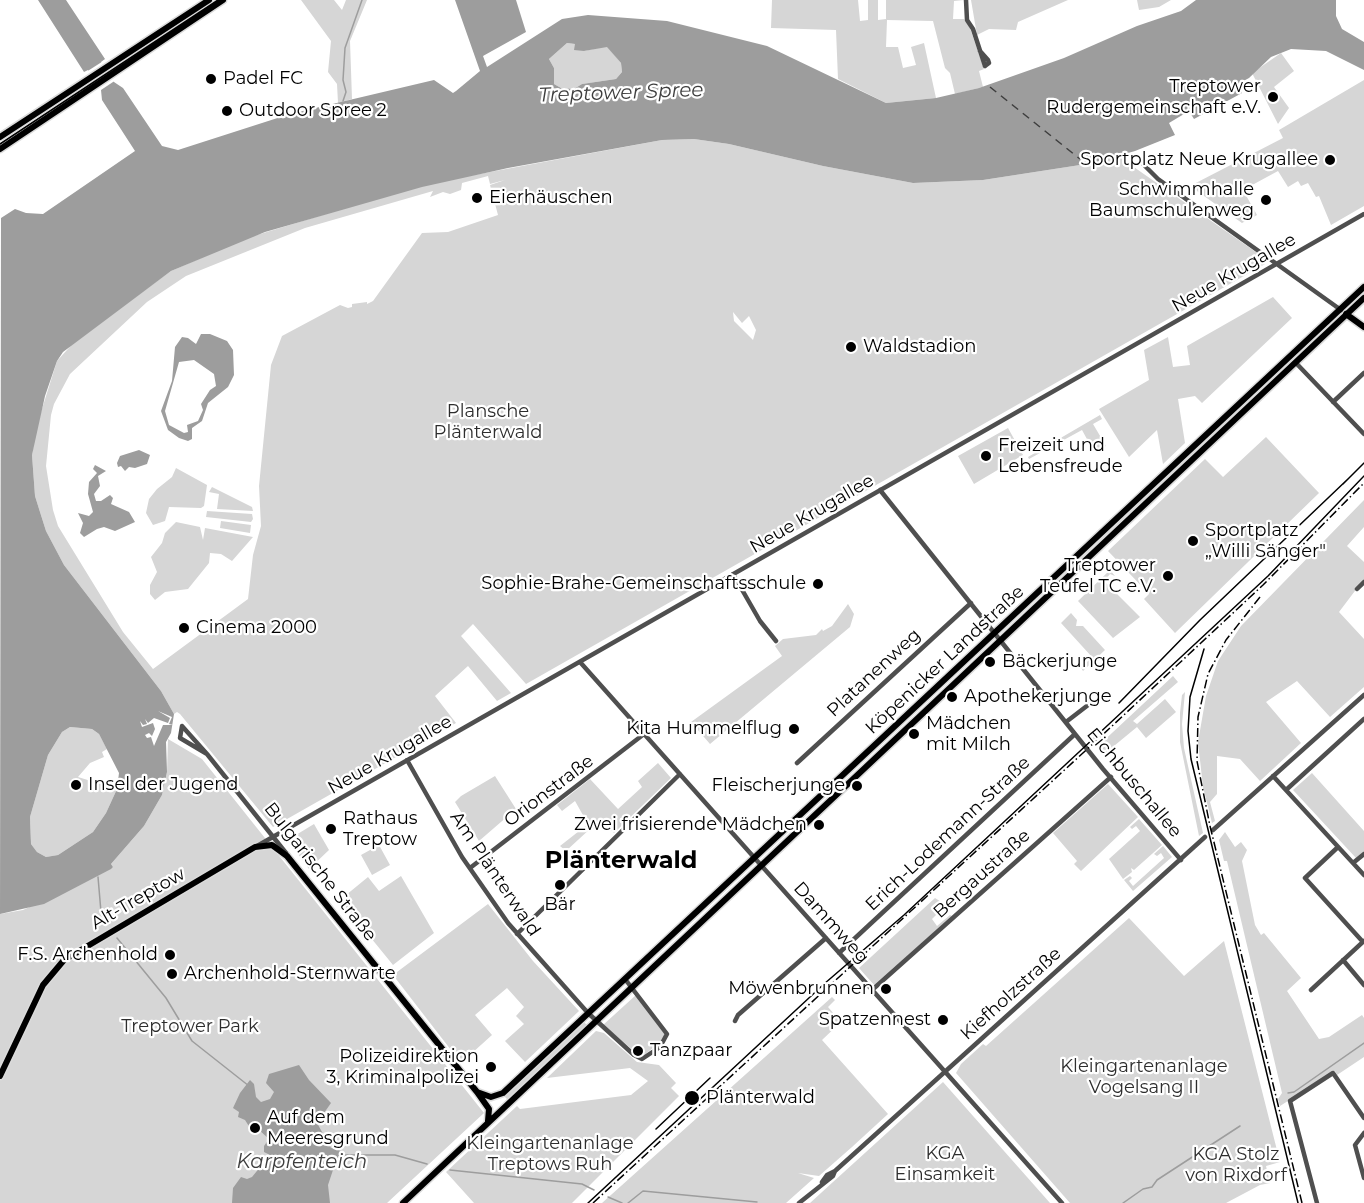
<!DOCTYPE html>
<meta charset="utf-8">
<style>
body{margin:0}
canvas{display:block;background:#fff}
</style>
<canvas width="1364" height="1203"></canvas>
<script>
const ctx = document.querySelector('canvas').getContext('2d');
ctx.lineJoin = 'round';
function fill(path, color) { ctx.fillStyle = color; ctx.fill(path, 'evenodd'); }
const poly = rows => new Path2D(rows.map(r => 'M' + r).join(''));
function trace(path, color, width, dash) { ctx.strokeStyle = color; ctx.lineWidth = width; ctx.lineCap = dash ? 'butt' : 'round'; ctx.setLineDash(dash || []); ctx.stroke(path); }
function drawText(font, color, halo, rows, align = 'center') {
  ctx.font = font + ' Montserrat,sans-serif'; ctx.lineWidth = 4.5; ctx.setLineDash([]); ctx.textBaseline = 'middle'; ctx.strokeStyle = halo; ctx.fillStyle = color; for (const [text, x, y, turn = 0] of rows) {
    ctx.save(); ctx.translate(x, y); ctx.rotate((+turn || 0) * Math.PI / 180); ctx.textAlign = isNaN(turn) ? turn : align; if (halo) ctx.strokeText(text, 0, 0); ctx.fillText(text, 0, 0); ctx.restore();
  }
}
fill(poly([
 [301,0,334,0,342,10,346,0,367,0,350,41,352,99,338,103,337,84,328,72,331,41],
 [772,0,858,0,860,21,868,20,868,0,878,0,878,20,886,19,886,0,964,0,954,1,953,19,964,19,970,28,984,69,979,71,983,87,955,94,950,73,945,68,933,21,887,20,886,47,898,47,903,68,916,65,911,47,924,43,936,98,886,103,838,79,836,30,771,28],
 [971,0,1068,0,1018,22,1016,30,989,29,977,35],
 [1137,0,1171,0,1159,7,1139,10],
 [567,43,575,44,584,51,607,46,621,63,622,72,616,79,582,84,574,89,561,88,554,84,554,68,549,59],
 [1281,53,1294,71,1274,87,1289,108,1278,124,1252,73],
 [1364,80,1364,206,1331,225,1319,196,1316,197,1308,183,1301,186,1298,181,1288,187,1278,171,1243,190,1257,215,1242,223,1190,186,1283,138,1279,130],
 [694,139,729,144,823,166,913,183,983,180,1093,163,1118,156,1263,257,1265,264,526,684,473,624,461,636,511,693,497,701,468,666,435,696,456,723,273,827,180,714,177,712,174,714,161,691,64,565,46,531,35,496,32,455,36,428,57,361,76,340,171,271,247,238,457,174,463,177,662,140],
 [488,176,490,184,505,180,490,185,498,215,448,232,422,233,373,301,367,304,367,302,352,304,352,307,348,308,340,305,282,336,271,365,259,486,261,526,253,555,248,599,153,669,123,632,58,526,53,510,46,466,51,415,54,404,70,374,147,302,186,276,305,228,433,191,430,197,443,192,450,194,461,190,462,183],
 [733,312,742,323,749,316,756,330,753,340,734,321],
 [1273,297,1292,318,1202,403,1195,396,1178,399,1185,443,1163,464,1157,430,1129,457,1099,409,1149,380,1144,350,1168,337,1173,367,1190,365,1187,346],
 [1100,415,1102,419,1093,424,1106,446,1094,452,1082,430,1029,459,1028,457],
 [1008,428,1023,455,974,484,958,456],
 [1266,437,1319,493,1175,633,1144,599,1149,594,1108,551,1205,459,1223,477],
 [176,468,207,485,204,506,201,508,169,507,165,521,153,525,146,513,149,499,157,489,172,477],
 [212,487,252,507,253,511,217,509,219,494,209,492],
 [1364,500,1364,527,1347,546,1364,562,1364,579,1339,612,1364,639,1364,687,1330,717,1297,681,1266,702,1301,743,1260,781,1240,759,1217,756,1217,794,1210,802,1215,821,1212,823,1203,787,1198,742,1206,696,1218,661,1241,626],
 [207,511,252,514,253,519,251,522,206,517],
 [221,521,251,525,250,533,220,528],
 [176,522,200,527,203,540,205,528,253,537,232,561,221,554,210,553,209,563,188,589,165,592,155,600,150,594,150,585,157,572,151,557,162,543,165,533],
 [1110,570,1115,576,1110,574,1104,581,1140,617,1113,638,1078,601],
 [848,604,854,614,850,627,710,744,691,722,782,656,775,646,783,639,816,635,822,629,823,631,832,626],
 [1071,613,1077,620,1076,626,1083,626,1105,650,1083,671,1078,663,1081,660,1085,664,1092,657,1061,623],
 [1173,676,1178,682,1133,721,1137,724,1165,699,1176,712,1146,738,1137,727,1103,755,1097,747],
 [1185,692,1182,724,1184,748,1203,833,1199,836,1180,742,1180,713,1182,695],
 [70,727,92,729,99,734,107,749,102,752,104,757,90,763,78,777,117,789,106,813,93,832,58,855,46,857,37,852,31,844,30,817,48,755,62,732],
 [168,739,202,759,484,1113,387,1203,0,1203,0,914,23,910,113,867,111,864,144,826,162,795,167,772],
 [658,763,671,778,614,833,605,824,597,829,591,828,566,851,560,846,588,824,575,801,562,811,557,805,590,779,618,809,642,787,638,781],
 [1312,773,1364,831,1364,851,1356,858,1293,790],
 [495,776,516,809,479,841,455,802,461,796],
 [1108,784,1138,817,1081,871,1074,864,1077,861,1053,833],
 [1139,819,1162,845,1134,870,1131,868,1132,872,1123,879,1109,859,1140,831,1136,826,1132,829,1130,827],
 [314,824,329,850,309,869,289,842,291,838],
 [1225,832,1235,847,1241,842,1247,850,1242,861,1255,925,1261,935,1264,933,1301,978,1287,991,1319,1039,1329,1037,1362,1015,1364,1018,1364,1057,1337,1075,1335,1071,1280,1106,1278,1099,1282,1093,1227,861,1224,861,1219,840],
 [379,845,390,865,372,875,361,855],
 [1163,846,1172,857,1133,891,1124,880,1130,876,1132,878,1129,881,1133,886,1164,858,1161,853,1157,856,1154,854],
 [401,876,434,933,393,965,340,900,368,877,379,891],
 [935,898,946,905,932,919,937,926,950,915,952,916,874,985,859,968],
 [488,904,533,961,579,1011,525,1062,505,1041,524,1024,516,1016,524,1007,507,988,475,1015,492,1035,461,1063,393,975],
 [1129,918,1184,976,1224,941,1280,1162,1266,1166,1270,1183,1260,1185,1226,1203,1070,1203,956,1073,961,1064,983,1044,986,1046],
 [636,995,665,1033,664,1039,643,1056,640,1056,603,1025],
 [832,997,835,1000,828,1007,841,1022,822,1040,888,1114,852,1147,819,1176,798,1173,814,1178,786,1203,602,1203],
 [583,1021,588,1026,508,1100,504,1096],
 [596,1031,604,1033,637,1062,659,1065,676,1083,671,1088,679,1096,572,1203,474,1203,446,1172,517,1106,520,1109,631,1095,648,1081,630,1068,547,1078],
 [943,1082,1050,1203,810,1203,833,1182]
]), '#d6d6d6');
fill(poly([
 [38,0,66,0,105,59,101,62,114,82,123,88,162,146,178,150,290,114,434,80,453,93,456,91,480,71,455,0,516,0,526,32,483,56,487,67,562,19,588,15,667,21,767,46,886,103,936,98,979,88,1064,58,1137,26,1181,11,1196,0,1336,0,1336,16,1342,29,1364,42,1364,70,1326,51,1291,49,1271,57,1249,78,1238,84,1242,93,1194,119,1189,111,1169,123,1175,135,1135,151,1093,163,983,180,913,183,823,166,729,144,694,139,662,140,508,168,422,187,265,232,171,271,63,352,57,361,45,396,32,455,35,496,40,512,46,531,64,565,161,691,174,714,171,733,166,742,167,772,162,795,144,826,111,864,113,867,111,869,44,904,0,914,1,218,15,209,26,213,43,214,135,151,102,100,101,90,88,70,84,72],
 [567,43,575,44,574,50,584,51,607,47,621,63,622,72,616,79,582,84,574,89,561,88,554,84,554,68,549,59],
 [70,727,92,729,99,734,119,773,117,789,106,813,93,832,58,855,46,857,37,852,31,844,30,817,48,755,62,732],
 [201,334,210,334,227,341,233,350,234,375,228,387,208,403,202,421,192,428,192,439,188,441,179,438,168,430,161,411,172,381,175,347,182,337,188,338,196,344],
 [194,360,214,374,216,386,210,390,201,404,203,410,198,421,187,425,188,432,184,433,169,425,165,411,179,362],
 [139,450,150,455,147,464,135,468,129,467,125,471,121,466,118,467,117,463,120,456],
 [95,465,106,471,98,476,100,486,94,494,96,501,101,501,110,495,113,498,111,504,129,512,135,522,115,531,104,527,97,529,84,537,80,533,83,523,78,513,89,516,93,512,88,494,89,482,97,473,93,469],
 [299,1065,309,1080,331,1103,317,1123,331,1148,339,1149,341,1156,335,1164,328,1185,330,1203,232,1203,233,1188,241,1177,247,1179,252,1177,270,1155,264,1152,264,1146,269,1139,258,1129,252,1131,245,1120,238,1117,239,1112,233,1108,240,1093,250,1080,254,1084,256,1097,261,1102,270,1099,274,1092,266,1083,269,1074]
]), '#9d9d9d');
fill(poly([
 [108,58,105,63,116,80,98,92,87,74,83,74],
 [158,711,172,717,169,724,173,725,163,725,154,746,151,737,147,738,145,735,149,733,152,736,155,729,153,723,142,727,140,721,143,725,147,724,145,719,148,723,154,718,168,723,170,718]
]), '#fff');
trace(poly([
 [343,101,346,92,343,80,345,48,362,0],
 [98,877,101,912,109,924],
 [117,938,166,998,192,1041,249,1086],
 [1288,1093,1294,1092,1364,1043],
 [340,1155,395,1155,427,1164],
 [450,1170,582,1184,594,1190],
 [608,1197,622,1203],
 [628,1203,643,1191,757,1202],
 [1123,1203,1143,1189,1152,1187,1157,1180,1240,1126]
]), '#9d9d9d', 1.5);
trace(poly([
 [990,87,1080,159]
]), '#3e3e3e', 1.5, [8, 6]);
const major = poly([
 [0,137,209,0],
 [0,149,223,0],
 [1346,314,1364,327],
 [0,1076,43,985,64,960,255,847,272,845,287,856,477,1092,489,1109,488,1121],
 [477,1092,491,1097,503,1093,1364,287],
 [403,1203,1364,298]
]);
trace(major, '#dbdbdb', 9);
trace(poly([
 [966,0,967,20,973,29,985,66],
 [980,51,988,60,989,63,985,66],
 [1141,162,1158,179,1341,310],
 [1296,363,1364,434],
 [1333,402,1364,373],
 [880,490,1103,769,1181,860],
 [733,574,760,621,776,641],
 [1357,589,1364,582],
 [580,662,1062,1203],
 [1066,722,1092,702],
 [207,754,180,738,182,726,207,754,286,853],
 [407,760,462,857,508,923,588,1013,634,1055,642,1059,660,1047,667,1034,625,979],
 [797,763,971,603],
 [1273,776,1364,875],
 [1286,790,1364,719],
 [1213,830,1364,695],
 [257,846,1364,214],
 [1338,847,1305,878,1363,942],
 [1353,863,1364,854],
 [470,868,644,734],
 [517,934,680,774],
 [839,953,1075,734],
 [1343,960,1364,985],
 [872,990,1111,777],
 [1311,990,1364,941],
 [735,1021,738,1015,826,938],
 [1364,1133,1355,1145,1364,1178],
 [822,1182,827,1175,835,1171],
 [799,1203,833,1176,835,1171,1205,837],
 [1317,1203,1290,1101,1333,1073,1364,1118]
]), '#4f4f4f', 4.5);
trace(major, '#000', 6);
trace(poly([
 [0,144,218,0],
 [1343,484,1364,463],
 [1204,649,1190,697,1188,731,1191,759,1298,1203],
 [1119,703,1200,620,1349,478],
 [656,1129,710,1078],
 [588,1203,824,984,904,915,1268,576,1364,476]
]), '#000', 1.5);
trace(poly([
 [1260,597,1226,640,1208,674,1198,717,1197,761,1210,826,1302,1203],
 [593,1203,1096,741,1263,585,1364,483]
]), '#000', 1.5, [9, 3, 1.5, 3]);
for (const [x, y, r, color] of [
 [211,79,6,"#000"],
 [1273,97,6,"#000"],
 [227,111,6,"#000"],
 [1330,160,6,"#000"],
 [477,198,6,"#000"],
 [1266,200,6,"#000"],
 [851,347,6,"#000"],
 [986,456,6,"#000"],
 [1193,541,6,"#000"],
 [1168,576,6,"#000"],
 [818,584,6,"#000"],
 [184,628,6,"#000"],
 [990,662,6,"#000"],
 [952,697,6,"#000"],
 [794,729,6,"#000"],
 [914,734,6,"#000"],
 [76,785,6,"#000"],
 [857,786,6,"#000"],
 [819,825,6,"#000"],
 [331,829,6,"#000"],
 [560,885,6,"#000"],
 [170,955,6,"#000"],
 [172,974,6,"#000"],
 [886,989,6,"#000"],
 [943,1020,6,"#000"],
 [638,1051,6,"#000"],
 [491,1067,6,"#000"],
 [692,1098,8,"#000"],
 [255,1128,6,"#000"]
]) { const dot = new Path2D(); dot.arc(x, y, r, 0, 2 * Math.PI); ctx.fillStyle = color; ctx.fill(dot); trace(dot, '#fff', 2); }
drawText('18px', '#000', '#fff', [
 ["Padel FC",223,79],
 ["Treptower",1261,87,"right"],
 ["Rudergemeinschaft e.V.",1261,108,"right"],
 ["Outdoor Spree 2",239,111],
 ["Sportplatz Neue Krugallee",1318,160,"right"],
 ["Schwimmhalle",1254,190,"right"],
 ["Baumschulenweg",1254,211,"right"],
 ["Eierhäuschen",489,198],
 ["Waldstadion",863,347],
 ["Freizeit und",998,446],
 ["Lebensfreude",998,467],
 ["Sportplatz",1205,531],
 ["„Willi Sänger\"",1205,552],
 ["Treptower",1156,566,"right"],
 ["Teufel TC e.V.",1156,587,"right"],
 ["Sophie-Brahe-Gemeinschaftsschule",806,584,"right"],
 ["Cinema 2000",196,628],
 ["Bäckerjunge",1002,662],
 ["Apothekerjunge",964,697],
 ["Mädchen",926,724],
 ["mit Milch",926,745],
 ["Kita Hummelflug",782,729,"right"],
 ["Insel der Jugend",88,785],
 ["Fleischerjunge",845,786,"right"],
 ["Rathaus",343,819],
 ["Treptow",343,840],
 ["Zwei frisierende Mädchen",807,825,"right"],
 ["Bär",560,905,"center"],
 ["F.S. Archenhold",158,955,"right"],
 ["Archenhold-Sternwarte",184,974],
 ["Möwenbrunnen",874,989,"right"],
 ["Spatzennest",931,1020,"right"],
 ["Tanzpaar",650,1051],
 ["Polizeidirektion",479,1057,"right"],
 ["3, Kriminalpolizei",479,1078,"right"],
 ["Plänterwald",706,1098],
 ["Auf dem",267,1118],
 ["Meeresgrund",267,1139]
], 'left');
drawText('18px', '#000', '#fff', [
 ["Neue Krugallee",1234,273,-30],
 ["Neue Krugallee",812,514,-30],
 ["Köpenicker Landstraße",945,660,-43],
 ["Platanenweg",874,673,-43],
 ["Neue Krugallee",390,755,-30],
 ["Eichbuschallee",1134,783,50],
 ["Orionstraße",549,791,-37],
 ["Erich-Lodemann-Straße",948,834,-43],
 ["Bulgarische Straße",320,872,52],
 ["Am Plänterwald",495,874,56],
 ["Bergaustraße",982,874,-42],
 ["Alt-Treptow",138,899,-30],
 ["Dammweg",831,923,48],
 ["Kiefholzstraße",1011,994,-42]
]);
drawText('18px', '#2d2d2d', '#fff', [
 ["Plansche",488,412],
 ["Plänterwald",488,433],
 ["Treptower Park",190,1027],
 ["Kleingartenanlage",1144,1067],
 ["Vogelsang II",1144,1088],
 ["Kleingartenanlage",550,1144],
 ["Treptows Ruh",550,1165],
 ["KGA",945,1154],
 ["Einsamkeit",945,1175],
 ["KGA Stolz",1236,1155],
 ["von Rixdorf",1236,1176]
]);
drawText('italic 20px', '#3e3e3e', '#fff', [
 ["Treptower Spree",621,93,-2],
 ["Karpfenteich",302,1162]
]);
drawText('bold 24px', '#000', '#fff', [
 ["Plänterwald",621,861]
]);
</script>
